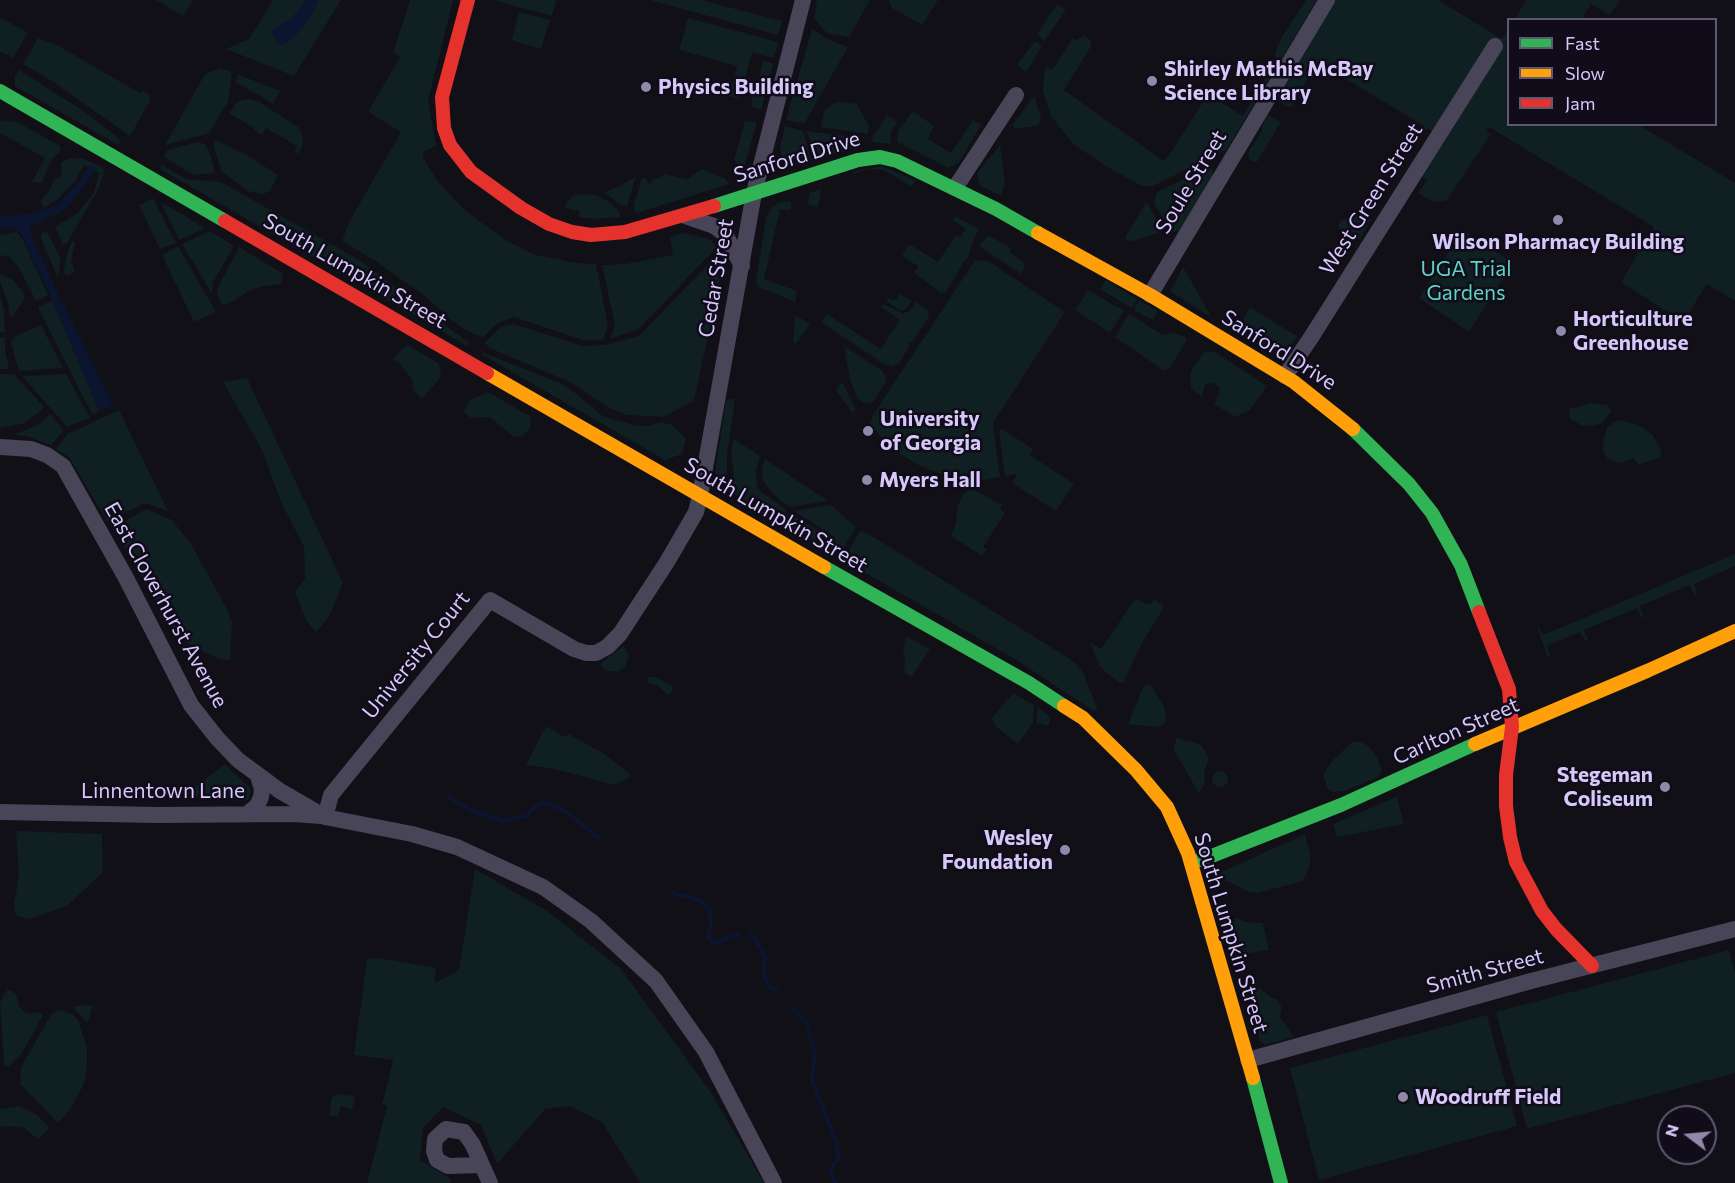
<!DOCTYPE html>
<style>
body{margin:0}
#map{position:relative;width:1735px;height:1183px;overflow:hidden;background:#111016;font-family:Commissioner,sans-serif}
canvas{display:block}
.legend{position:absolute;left:1507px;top:18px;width:210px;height:108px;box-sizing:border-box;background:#100c1a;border:2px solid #5f5874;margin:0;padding:8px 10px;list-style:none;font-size:18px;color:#d6c9fa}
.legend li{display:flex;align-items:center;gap:12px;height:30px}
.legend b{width:30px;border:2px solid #5f5874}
.north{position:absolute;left:1657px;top:1105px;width:60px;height:60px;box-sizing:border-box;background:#100c1a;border:2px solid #5f5874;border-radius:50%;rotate:286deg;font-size:16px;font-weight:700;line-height:24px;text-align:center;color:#d6c9fa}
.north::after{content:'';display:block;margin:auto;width:21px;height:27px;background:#9188aa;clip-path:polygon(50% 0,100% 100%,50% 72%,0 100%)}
</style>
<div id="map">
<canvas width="1735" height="1183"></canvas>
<ul class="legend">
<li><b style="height:8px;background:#30b455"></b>Fast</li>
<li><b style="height:8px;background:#ff9f0a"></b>Slow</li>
<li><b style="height:8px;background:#e5322d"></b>Jam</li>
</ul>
<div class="north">N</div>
</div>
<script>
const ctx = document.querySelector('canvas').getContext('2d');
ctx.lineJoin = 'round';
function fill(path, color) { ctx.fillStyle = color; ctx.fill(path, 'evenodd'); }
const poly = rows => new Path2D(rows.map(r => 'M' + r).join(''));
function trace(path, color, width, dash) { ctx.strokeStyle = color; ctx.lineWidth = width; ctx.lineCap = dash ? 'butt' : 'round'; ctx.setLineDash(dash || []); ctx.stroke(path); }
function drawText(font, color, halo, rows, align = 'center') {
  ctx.font = font + ' Commissioner,sans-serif'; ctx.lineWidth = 5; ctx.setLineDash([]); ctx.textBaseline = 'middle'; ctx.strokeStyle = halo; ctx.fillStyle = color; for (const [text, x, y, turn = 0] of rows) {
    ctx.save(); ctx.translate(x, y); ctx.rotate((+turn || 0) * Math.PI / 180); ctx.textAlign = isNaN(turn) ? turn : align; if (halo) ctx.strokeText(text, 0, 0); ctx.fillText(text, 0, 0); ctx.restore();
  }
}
fill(poly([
 [156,0,193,0,183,16],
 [273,0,341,0,294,76,226,49,249,39],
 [410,0,453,0,428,101,436,146,423,152,423,158,439,183,467,212,507,241,535,255,578,263,596,264,608,325,603,340,583,340,514,317,498,323,483,337,469,332,451,320,426,297,374,260,342,241,349,222,401,132,368,112,400,57,393,53],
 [492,0,556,0,552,16],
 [650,0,701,0,782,21,778,35],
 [817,0,870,0,849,37,827,33,814,19],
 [889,0,938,0,922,25,892,8],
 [1306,0,1317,0,1227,149,1153,186,1142,186,1107,167,1072,143,1051,116,1043,91,1045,66,1052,70,1073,38,1076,40,1085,35,1092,42,1090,48,1064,90,1164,161,1173,149,1208,94,1243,116,1276,60,1275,54,1281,38],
 [1329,0,1438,0,1502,39,1508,30,1508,124,1639,125,1735,183,1735,301,1707,284,1683,322,1621,282,1654,227,1489,127,1486,131,1491,134,1446,201,1433,202,1418,193,1427,180,1412,171,1434,132,1428,129,1425,131,1424,126,1318,62,1292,106,1289,107,1277,100,1304,54],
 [1526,0,1620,0,1610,15,1591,4,1582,19,1515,19],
 [1057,4,1066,10,1044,41,1037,34],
 [519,12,550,20,541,49,514,41,512,39],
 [0,17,28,33,13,58,0,51],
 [688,18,778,42,774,58,752,53,739,99,729,96,737,66,679,50],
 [812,29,829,40,848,47,804,124,786,120],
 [38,38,57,45,140,93,142,90,150,96,150,101,130,136,52,81,23,64],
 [1035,41,1042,46,1026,72,1017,65],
 [764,60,773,64,761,110,752,107,751,103],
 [220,68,232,72,228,102,209,133,165,145,205,74],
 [19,70,85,112,121,140,118,145,15,86,15,76],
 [237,74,280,91,273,104,236,82],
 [1034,96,1041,116,1040,122,1036,126,1014,129,1013,124],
 [249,99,258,101,298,127,302,133,303,143,299,154,294,151,297,146,266,128,262,135,254,130,254,128,229,113,238,101],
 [841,102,857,104,869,126,868,134,821,127,824,111,834,103],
 [913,111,934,126,928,139,951,153,973,120,981,125,959,162,949,168,897,142,898,131],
 [887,115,897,122,890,135,891,144,873,142,872,138],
 [1268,115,1281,122,1257,162,1250,161,1248,153,1262,131,1262,126],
 [0,120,17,122,60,146,60,152,51,160,42,183,32,182,45,158,0,133],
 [745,121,757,122,743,171,734,160],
 [785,126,803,131,811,160,795,165,788,163,782,158,780,149],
 [807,131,859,138,863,141,861,146,817,159],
 [217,140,241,153,242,152,278,175,270,191,263,194,248,191,221,171,214,146,215,141],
 [197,142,205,144,211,156,215,173,196,175,190,173,164,157,167,150],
 [1000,145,1005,182,1001,196,980,185,977,173],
 [81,158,102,167,105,171,98,190,67,243,63,245,55,227,78,213,94,193,99,173,84,165,76,180,57,200,44,208,40,201,50,190,54,179,59,178,62,173,61,162,69,159],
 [162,165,186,179,221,182,361,261,469,343,467,346,160,169],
 [882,166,915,180,912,187,884,170,871,169,849,175,856,171],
 [1207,168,1212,170,1213,175,1180,230,1175,232,1171,231,1154,204,1156,194,1159,191],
 [702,169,726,179,729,184,637,213,635,211,634,205,642,177,646,179,650,185,652,179,660,178,664,174,688,179],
 [636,176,627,206,620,205,604,192,618,187],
 [821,189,818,207,808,205,809,193],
 [583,194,597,195,606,200,617,209,621,217,593,219,579,217,579,211,565,208,567,202,573,196],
 [153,198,176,243,160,249,139,205],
 [791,201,791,208,789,210,780,209,764,279,797,291,795,302,758,287,756,281,766,217,772,207,779,202],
 [161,202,205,228,179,240],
 [1145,204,1148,204,1162,229,1158,233,1130,242,1126,239,1126,236],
 [1357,211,1371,220,1359,240,1342,231,1338,226,1341,220,1350,218],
 [955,216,979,229,971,246,968,258,962,263,963,264,946,292,941,293,914,273,918,266,902,256,909,244,938,262,956,235,960,237,966,229,953,220],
 [1463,230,1513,263,1469,332,1419,298],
 [47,231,61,260,58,278,41,239,41,234],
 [210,231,234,246,213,282,212,294,182,244],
 [17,232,23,240,48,295,36,301,19,268,10,257,0,255,0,235],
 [683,233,706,238,712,241,716,248,639,329,610,339,615,325,602,265,625,264,673,255,670,237],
 [988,235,1011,248,1010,252,1023,262,1025,267,1021,274,979,246],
 [73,240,75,244,71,261,75,272,68,275,64,274,64,270,68,250],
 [178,246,216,312,194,322,162,255],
 [239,247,282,273,283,279,280,284,260,287,249,291,227,305,221,304,217,293,218,287],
 [719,253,723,266,694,401,663,417,627,415,609,408,572,383,490,348,484,343,501,327,514,324,582,346,604,345,639,336],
 [975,260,988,261,1065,312,993,423,1000,477,983,480,969,480,944,475,920,466,894,450,870,425,873,415],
 [1183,267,1212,318,1170,291],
 [0,274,13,280,25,294,24,300,12,317,10,317,8,303,0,281],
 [1106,280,1137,299,1132,308,1100,289],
 [1088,290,1124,311,1110,333,1075,310],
 [0,294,4,311,5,332,0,332],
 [900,294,912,301,907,308,903,310,899,310,886,301,889,298,894,301],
 [1139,300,1158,311,1153,320,1134,310],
 [53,301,99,411,94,414,91,412,39,310,39,306],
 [916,302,928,310,929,316,912,343,910,342,908,345,909,347,899,363,892,366,884,364,821,322,827,314,881,349,900,320,881,307,883,304,902,313,908,312],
 [1250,307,1298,337,1287,348,1274,354,1236,332],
 [1129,314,1163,335,1174,333,1186,337,1186,341,1169,369,1163,370,1115,337],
 [795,315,810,324,796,344,793,342],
 [41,325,63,368,20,371,18,368,11,342,14,337],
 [0,337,5,337,5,351,9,367,8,369,0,369],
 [408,345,438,363,441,373,440,378,422,399,413,390,412,380,408,374,400,364,393,359,404,347],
 [844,346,881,370,885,375,886,382,873,402,863,403,857,397,850,380],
 [1211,351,1217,353,1267,386,1250,410,1235,417,1214,404,1220,391,1219,386,1212,383,1205,385,1202,397,1191,389,1190,373,1203,353],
 [482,352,562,384,575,393,604,417,635,425,645,426,662,422,672,425,686,439,682,454,665,460,481,354],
 [0,374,14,374,43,406,42,410,25,423,0,428],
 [66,374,90,418,67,427,22,376],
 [247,378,343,583,329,617,316,632,306,620,295,592,305,579,304,547,281,502,262,450,223,382],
 [843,383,856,410,852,413,836,390,840,384],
 [488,392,531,417,530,428,523,436,514,437,491,418,486,417,471,418,463,412,470,400],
 [731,399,735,399,727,456,727,474,719,485,714,479,726,401],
 [1591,403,1607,405,1610,408,1611,412,1601,424,1591,426,1581,425,1570,419,1569,409],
 [119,410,168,511,145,503,107,521,69,457,55,449,68,434],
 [50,414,64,430,51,445,26,436,14,435,39,424],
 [1620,420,1639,425,1653,435,1661,450,1661,457,1638,465,1634,458,1620,463,1614,462,1607,458,1603,451,1603,443,1607,427,1616,421],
 [1002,429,1033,449,1030,455,1074,484,1056,511,1012,483,1017,474,1005,476,999,432],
 [734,439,760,456,756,472,757,485,759,490,787,510,781,522,727,490,734,478,731,449],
 [765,459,828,501,790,507,775,496,763,481,762,468],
 [969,490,976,491,1002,505,1000,509,1005,513,983,547,987,549,982,556,951,536,956,523,957,507,963,494],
 [831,505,856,527,843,549,839,550,833,536,794,511],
 [146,509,172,520,191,544,226,607,232,623,230,660,219,659,190,645,180,637,167,622,114,528],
 [792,515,826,535,836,550,834,553,787,524],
 [860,531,867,533,1067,657,1077,665,1084,674,1095,703,1098,707,1094,711,1092,710,1018,661,843,560],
 [1735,554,1735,566,1694,584,1697,595,1695,596,1690,585,1640,606,1644,618,1642,618,1637,608,1584,630,1588,640,1586,642,1580,632,1547,646,1551,656,1547,656,1537,627,1539,628,1543,635],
 [1139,599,1147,604,1151,604,1155,599,1164,607,1142,643,1123,683,1119,683,1100,667,1090,642,1101,649,1133,602],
 [906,636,930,649,911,677,905,673,904,668,905,660,903,650],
 [623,646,629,654,625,667,618,672,605,670,600,664],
 [651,677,656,677,672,686,673,691,668,695,658,686,649,683,646,679],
 [1150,684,1164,706,1167,721,1162,726,1155,727,1128,724,1144,685],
 [1013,693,1034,705,1033,723,1018,744,995,726,992,718],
 [1038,707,1050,716,1049,726,1036,723],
 [546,726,564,737,569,734,604,754,630,774,629,778,614,785,555,769,526,765],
 [1177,737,1185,741,1197,743,1202,746,1209,758,1204,773,1205,783,1199,793,1173,749],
 [1352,742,1362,742,1368,746,1377,757,1382,770,1378,777,1344,791,1333,792,1328,789,1323,775,1333,760],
 [225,764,250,788,251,793,248,800,237,801,227,797,180,796,182,792,199,784],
 '1212 779a8 8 0 1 1 16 0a8 8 0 1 1-16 0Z',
 [1397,797,1404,824,1337,837,1333,824],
 [16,831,102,834,103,872,67,906,30,919,16,916,14,904,19,876],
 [1305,834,1310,855,1310,866,1303,881,1258,893,1249,892,1228,881,1214,880,1215,875],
 [475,869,547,911,621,969,712,1094,764,1183,640,1183,602,1122,569,1106,545,1109,497,1164,481,1125,443,1107,423,1128,420,1160,451,1179,450,1183,367,1183,387,1106,382,1105,393,1060,354,1055,367,959,379,958,436,968,435,983,459,970],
 [1237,918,1245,922,1263,923,1269,950,1245,954,1242,949,1232,946,1228,934,1232,931,1234,919],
 [1729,950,1735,972,1735,1073,1527,1129,1496,1012],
 [1252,987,1258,987,1272,998,1277,999,1282,1008,1280,1017,1294,1037,1265,1045,1260,1041,1244,989],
 [7,990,11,990,16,994,19,1006,24,1012,30,1014,38,1012,43,1015,22,1053,9,1066,4,1066,0,1001],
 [93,1005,88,1022,85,1021,74,1008,75,1006],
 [61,1010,72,1014,78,1020,87,1048,87,1066,84,1084,70,1110,58,1123,20,1084,21,1068,25,1060,52,1013],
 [1487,1015,1517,1126,1319,1180,1290,1068],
 [337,1094,355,1096,352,1110,341,1106,338,1117,329,1115,332,1097],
 [19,1106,37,1115,50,1128,38,1139,24,1128,9,1126,0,1127,0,1109]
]), '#101f21');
fill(poly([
 [306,0,319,0,308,21,292,40,282,45,275,39,271,30,291,19],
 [90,165,97,168,71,204,60,212,31,226,30,231,54,285,113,405,99,411,53,301,20,231,11,228,0,227,0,216,32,214,57,205,79,182]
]), '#0c1530');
trace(poly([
 [448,797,471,810,503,821,525,816,540,803,550,804,568,813,598,837],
 [673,893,699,900,710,911,711,925,708,938,714,943,739,934],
 [751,933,765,956,764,975,770,988,777,989],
 [793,1010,806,1021,815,1053,812,1080,836,1141,839,1159,830,1169,835,1183]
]), '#0c1530', 4);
trace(poly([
 [955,188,1016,95],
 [685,216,714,226,725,234,742,266],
 [1150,295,1327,0],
 [1285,376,1312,336,1495,46],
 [0,447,31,449,47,455,63,466,126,578,191,705,217,738,238,760,280,791,325,817,412,834,457,847,543,887,591,921,656,981,706,1052,774,1183],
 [0,812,157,815,294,814,321,816],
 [247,814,257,806,261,797,262,789,258,776],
 [325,817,331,795,490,600,574,649,586,653,596,653,607,647,620,634,667,562,696,512,700,496,754,193,803,0],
 [1248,1060,1531,981,1735,929],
 [482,1165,448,1166,437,1160,434,1151,435,1139,446,1129,464,1132,473,1145,490,1183]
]), '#474557', 16);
trace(poly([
 [0,91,225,221],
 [714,206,858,160,880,157,897,161,996,209,1038,233],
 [1353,429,1409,484,1432,513,1461,565,1479,612],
 [824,567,1029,683,1064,706],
 [1191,862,1204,859,1341,805,1475,744],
 [1253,1078,1281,1183]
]), '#30b455', 14);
trace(poly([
 [1038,233,1150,295,1294,382,1353,429],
 [487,373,824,567],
 [1064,706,1083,718,1136,770,1167,807,1188,853,1253,1078],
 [1475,744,1647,671,1735,631]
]), '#ff9f0a', 14);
trace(poly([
 [468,0,442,97,444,128,450,145,471,172,521,208,549,224,572,232,591,235,625,232,714,206],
 [225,221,487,373],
 [1479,612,1509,689,1512,727,1506,775,1506,806,1510,837,1516,862,1542,911,1556,929,1592,966]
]), '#e5322d', 14);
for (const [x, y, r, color] of [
 [1152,81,6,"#9188aa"],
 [646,87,6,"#9188aa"],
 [1558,220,6,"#9188aa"],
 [1561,331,6,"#9188aa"],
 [868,431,6,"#9188aa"],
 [867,480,6,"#9188aa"],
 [1665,787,6,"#9188aa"],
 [1065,850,6,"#9188aa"],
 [1403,1097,6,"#9188aa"]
]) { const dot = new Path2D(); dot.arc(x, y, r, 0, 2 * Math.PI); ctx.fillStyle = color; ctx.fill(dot); trace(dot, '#100c1a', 2); }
drawText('bold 21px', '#d6c9fa', '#100c1a', [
 ["Shirley Mathis McBay",1164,69],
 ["Science Library",1164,93],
 ["Physics Building",658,87],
 ["Wilson Pharmacy Building",1558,242,"center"],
 ["Horticulture",1573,319],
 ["Greenhouse",1573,343],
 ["University",880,419],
 ["of Georgia",880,443],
 ["Myers Hall",879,480],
 ["Stegeman",1653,775,"right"],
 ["Coliseum",1653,799,"right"],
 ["Wesley",1053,838,"right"],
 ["Foundation",1053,862,"right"],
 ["Woodruff Field",1415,1097]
], 'left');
drawText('21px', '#d6c9fa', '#100c1a', [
 ["Sanford Drive",797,157,-17],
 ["Soule Street",1191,182,-59],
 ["West Green Street",1371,199,-58],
 ["South Lumpkin Street",355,271,30],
 ["Cedar Street",716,278,-80],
 ["Sanford Drive",1279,350,32],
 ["South Lumpkin Street",776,515,30],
 ["East Cloverhurst Avenue",166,605,61],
 ["University Court",416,655,-51],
 ["Carlton Street",1456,731,-24],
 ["Linnentown Lane",163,791],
 ["South Lumpkin Street",1231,933,73],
 ["Smith Street",1485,971,-15]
]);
drawText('21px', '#5ed2c5', '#100c1a', [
 ["UGA Trial",1466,269],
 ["Gardens",1466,293]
]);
</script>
